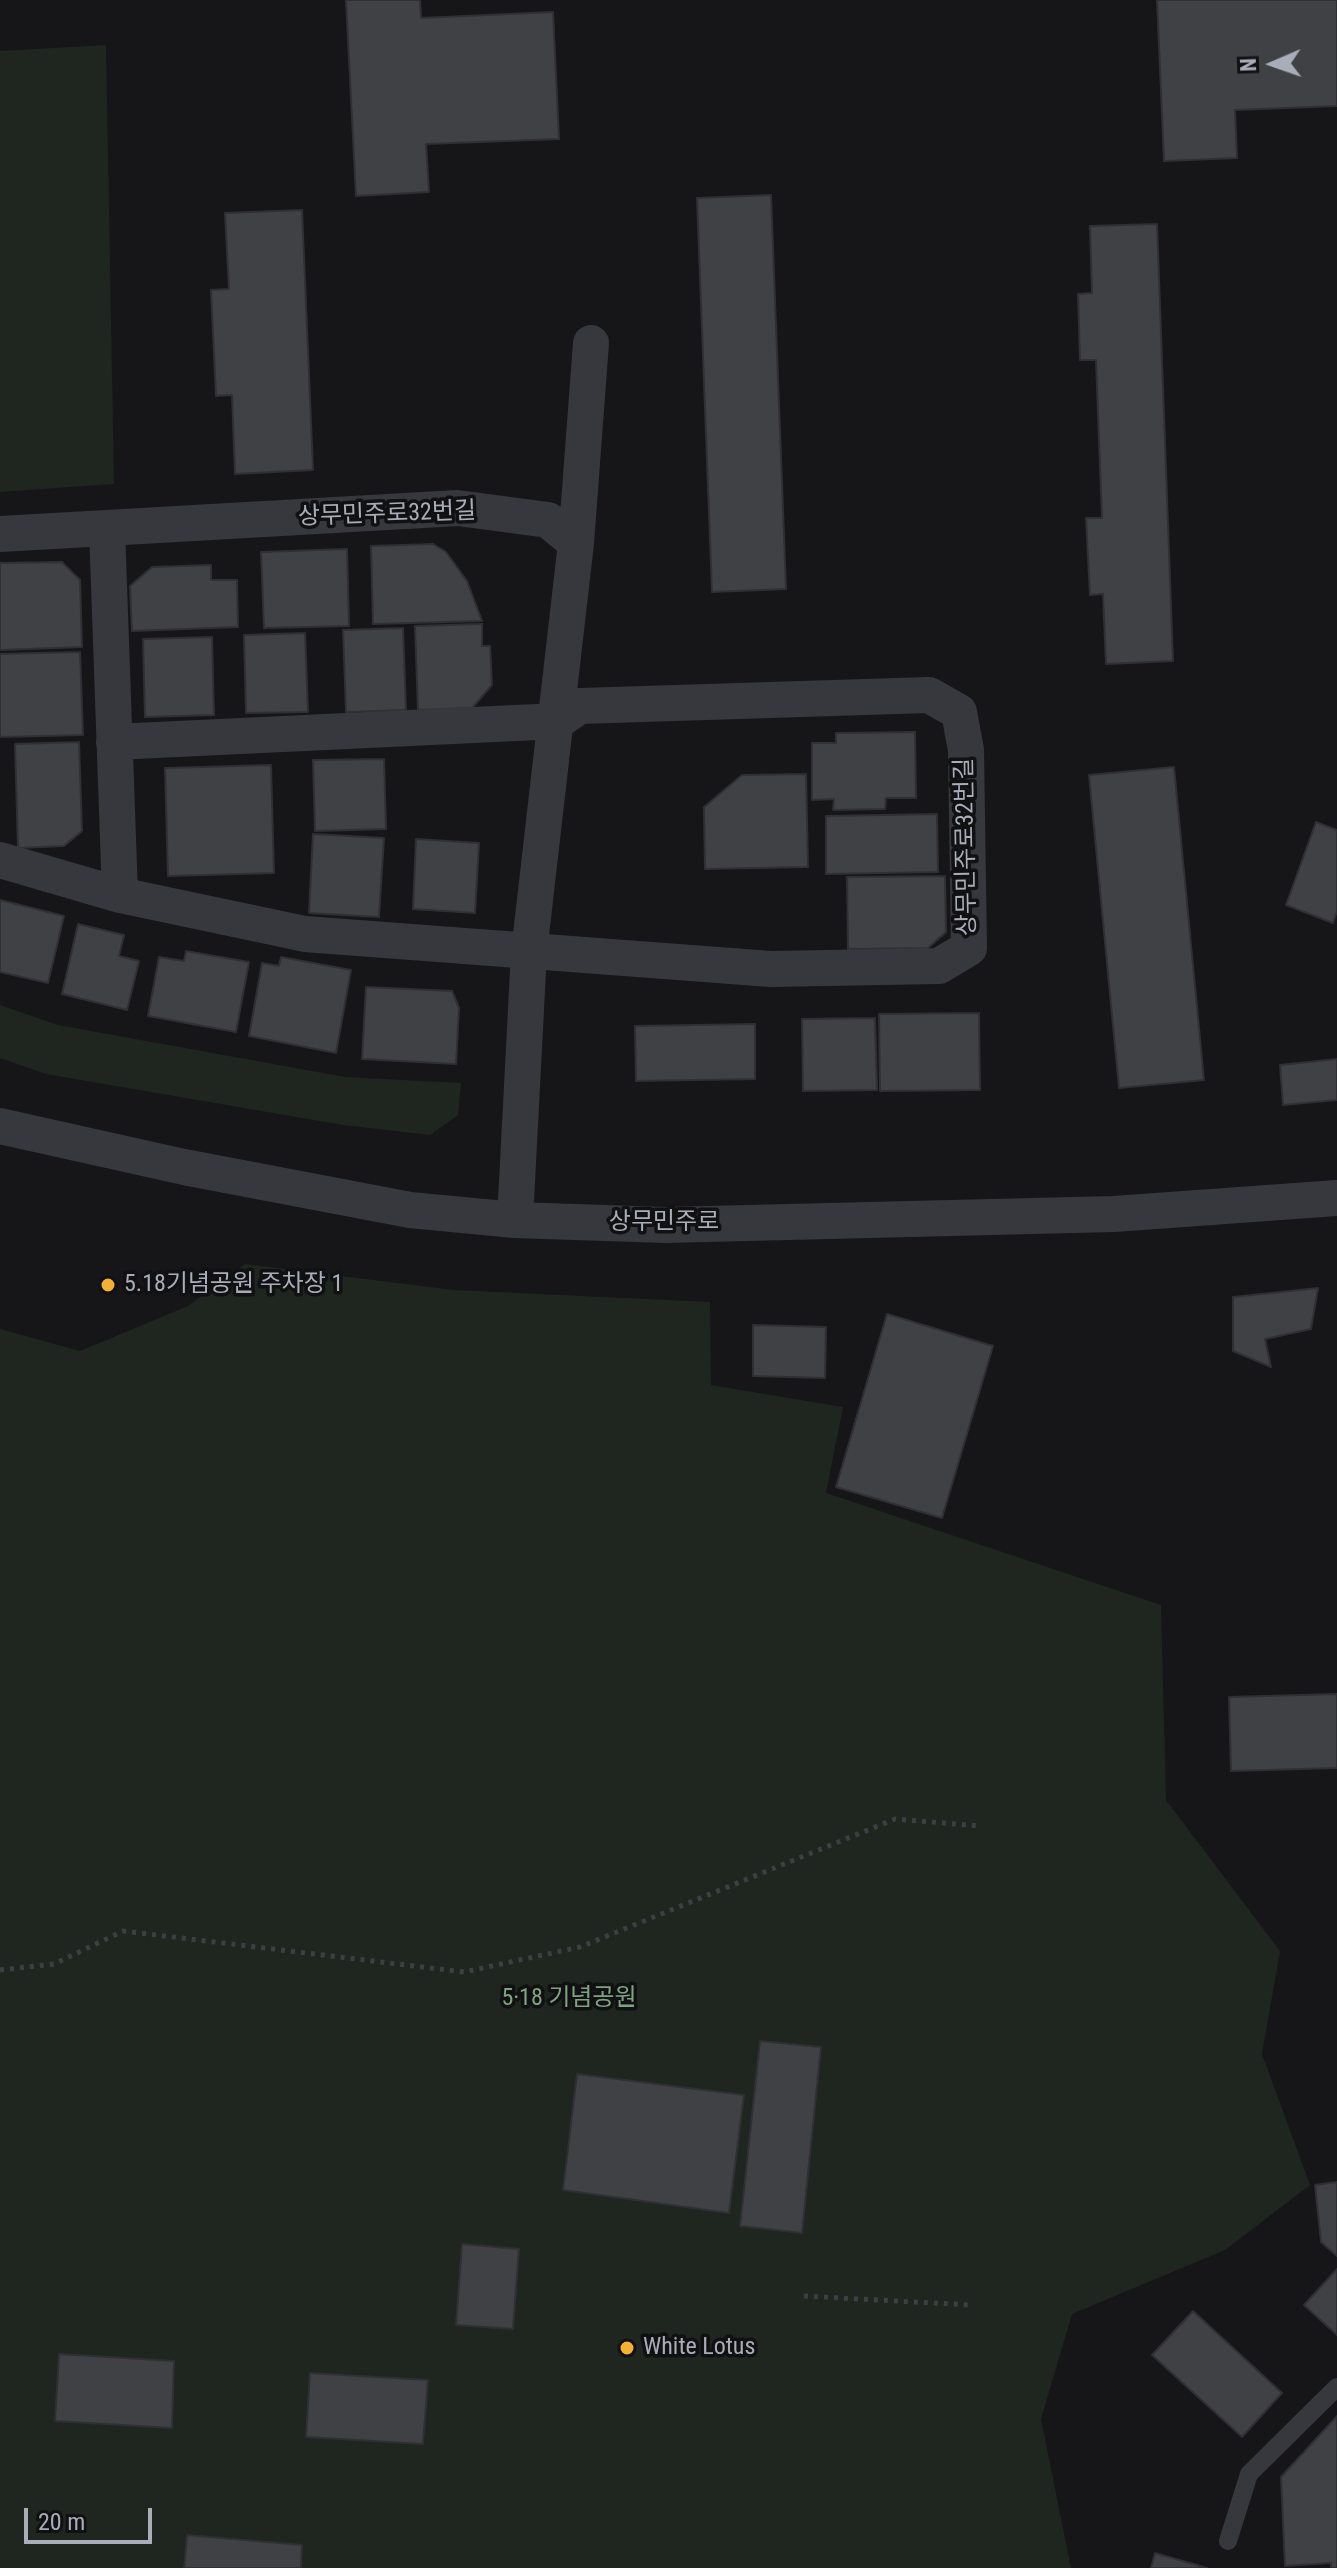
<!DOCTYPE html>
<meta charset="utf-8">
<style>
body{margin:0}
#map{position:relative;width:1337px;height:2568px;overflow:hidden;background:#161618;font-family:"Roboto Condensed",sans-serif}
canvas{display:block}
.north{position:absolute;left:1233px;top:24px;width:80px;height:80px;-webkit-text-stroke:6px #111113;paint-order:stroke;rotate:268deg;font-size:22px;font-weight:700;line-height:32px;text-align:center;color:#a8adb8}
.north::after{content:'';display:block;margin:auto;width:28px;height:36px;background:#a8adb8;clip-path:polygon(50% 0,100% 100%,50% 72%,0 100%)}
.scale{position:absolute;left:24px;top:2508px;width:128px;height:36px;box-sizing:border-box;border:4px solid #a8adb8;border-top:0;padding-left:10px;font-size:24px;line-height:28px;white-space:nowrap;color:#a8adb8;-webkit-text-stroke:6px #111113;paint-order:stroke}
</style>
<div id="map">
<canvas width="1337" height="2568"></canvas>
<div class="north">N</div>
<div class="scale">20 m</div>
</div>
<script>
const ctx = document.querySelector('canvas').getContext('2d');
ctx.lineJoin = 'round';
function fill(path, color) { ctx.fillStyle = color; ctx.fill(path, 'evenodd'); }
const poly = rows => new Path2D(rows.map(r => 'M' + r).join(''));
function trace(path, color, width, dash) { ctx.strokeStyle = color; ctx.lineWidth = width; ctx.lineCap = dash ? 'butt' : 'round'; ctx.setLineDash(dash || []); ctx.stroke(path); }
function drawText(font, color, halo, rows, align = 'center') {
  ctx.font = font + ' "Roboto Condensed","Noto Sans KR",sans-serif'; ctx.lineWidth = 7; ctx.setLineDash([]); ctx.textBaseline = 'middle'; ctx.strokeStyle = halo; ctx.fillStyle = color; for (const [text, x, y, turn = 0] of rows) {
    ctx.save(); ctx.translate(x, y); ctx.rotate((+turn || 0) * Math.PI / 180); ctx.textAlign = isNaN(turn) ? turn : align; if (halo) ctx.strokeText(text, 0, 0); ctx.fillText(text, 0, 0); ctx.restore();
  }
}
fill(poly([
 [106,45,114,484,0,492,0,51],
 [0,1005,58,1025,345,1077,461,1083,458,1115,430,1135,343,1125,46,1074,0,1058],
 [245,1264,454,1290,710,1302,711,1385,843,1407,826,1493,1161,1605,1166,1800,1280,1951,1262,2054,1310,2185,1225,2250,1072,2314,1041,2419,1071,2568,0,2568,0,1329,80,1351,188,1306]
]), '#1e261f');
const building = poly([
 [346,0,420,0,421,18,553,12,559,139,426,144,429,192,356,196,346,0],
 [1157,0,1337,0,1337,106,1235,110,1237,158,1164,161,1157,0],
 [771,195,786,589,712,592,697,198,771,195],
 [302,210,313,470,235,474,232,395,216,396,211,290,229,289,225,213,302,210],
 [1157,224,1173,661,1106,664,1103,594,1090,595,1086,518,1102,518,1096,360,1080,360,1078,294,1092,293,1090,226,1157,224],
 [433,544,446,552,467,581,482,621,373,624,371,546,433,544],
 [347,549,349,626,264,628,261,552,347,549],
 [62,562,80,580,82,647,0,650,0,563,62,562],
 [211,565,211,580,237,580,238,627,132,631,130,586,152,567,211,565],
 [482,624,482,646,490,646,492,685,472,708,418,710,415,626,482,624],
 [403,628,406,710,346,712,343,630,403,628],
 [305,633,308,712,246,713,244,635,305,633],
 [212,637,214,715,145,717,143,639,212,637],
 [80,652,83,735,0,737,0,654,80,652],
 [915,732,916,798,886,798,885,809,833,810,834,799,812,800,812,743,836,743,836,733,915,732],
 [79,742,82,831,64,846,18,848,15,744,79,742],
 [384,759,386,829,315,831,313,760,384,759],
 [271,765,274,873,168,876,165,768,271,765],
 [1174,767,1204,1080,1119,1088,1089,775,1174,767],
 [806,774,808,867,705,869,704,807,742,775,806,774],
 [937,814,938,872,826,874,826,816,937,814],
 [1316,822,1337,830,1337,911,1333,923,1286,905,1316,822],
 [313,834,384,838,379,917,309,913,313,834],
 [416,839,479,843,475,913,413,909,416,839],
 [945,876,946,932,928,948,848,949,847,877,945,876],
 [0,900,64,916,48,983,0,972,0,900],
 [78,924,124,935,119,956,139,961,127,1010,62,994,78,924],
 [186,951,249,962,236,1032,148,1016,159,957,184,961,186,951],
 [281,957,351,970,336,1053,249,1036,262,963,279,966,281,957],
 [366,987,452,991,459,1008,456,1064,362,1059,366,987],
 [979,1013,980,1090,880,1091,879,1014,979,1013],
 [875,1018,877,1090,803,1091,802,1019,875,1018],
 [755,1024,755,1079,636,1081,635,1026,755,1024],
 [1337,1059,1337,1100,1283,1105,1280,1065,1337,1059],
 [1318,1288,1311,1329,1265,1339,1271,1367,1233,1351,1233,1297,1318,1288],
 [887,1314,993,1346,942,1518,836,1487,887,1314],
 [753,1325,826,1327,825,1378,753,1376,753,1325],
 [1337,1694,1337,1768,1231,1771,1229,1697,1337,1694],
 [760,2041,821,2047,802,2233,740,2226,760,2041],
 [577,2074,744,2095,729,2213,563,2190,577,2074],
 [1337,2182,1337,2256,1321,2242,1315,2185,1337,2182],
 [462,2244,519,2249,513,2329,456,2325,462,2244],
 [1337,2269,1337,2335,1304,2305,1337,2269],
 [1193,2311,1282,2393,1242,2437,1152,2355,1193,2311],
 [59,2354,174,2361,172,2428,55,2421,59,2354],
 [310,2373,428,2380,423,2444,306,2437,310,2373],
 [1337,2416,1337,2568,1331,2568,1331,2563,1285,2566,1281,2477,1337,2416],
 [187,2535,302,2545,301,2568,184,2568,187,2535],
 [1155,2553,1207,2568,1151,2568,1155,2553]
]);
fill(building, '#404145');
trace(building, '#303034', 2);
trace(poly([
 [0,1970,54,1964,123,1931,464,1972,580,1947,895,1819,980,1826],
 [804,2296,970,2305]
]), '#3d3f44', 5, [4, 6]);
trace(poly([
 [1228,2541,1249,2474,1337,2387]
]), '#37383d', 18);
trace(poly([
 [107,529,120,895],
 [0,534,458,508,548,520,576,543,529,952,515,1220],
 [576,543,591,343],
 [0,860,120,895,305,934,771,969,939,966,969,948,966,750,959,712,929,695,580,706,558,721,114,742],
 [0,1126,184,1167,410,1210,515,1220,666,1225,1114,1214,1337,1198]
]), '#37383d', 36);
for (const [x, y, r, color] of [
 [108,1285,8,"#f2b134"],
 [627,2348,8,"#f2b134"]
]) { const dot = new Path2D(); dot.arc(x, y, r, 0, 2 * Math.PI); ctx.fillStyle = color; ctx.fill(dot); trace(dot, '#111113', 3); }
drawText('24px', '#a8adb8', '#111113', [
 ["상무민주로32번길",387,515,-2],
 ["상무민주로32번길",967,847,-91],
 ["상무민주로",664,1223]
]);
drawText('24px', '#a8adb8', '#111113', [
 ["5.18기념공원 주차장 1",124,1285],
 ["White Lotus",643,2348]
], 'left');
drawText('24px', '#7fa381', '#111113', [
 ["5·18 기념공원",569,1999]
]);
</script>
